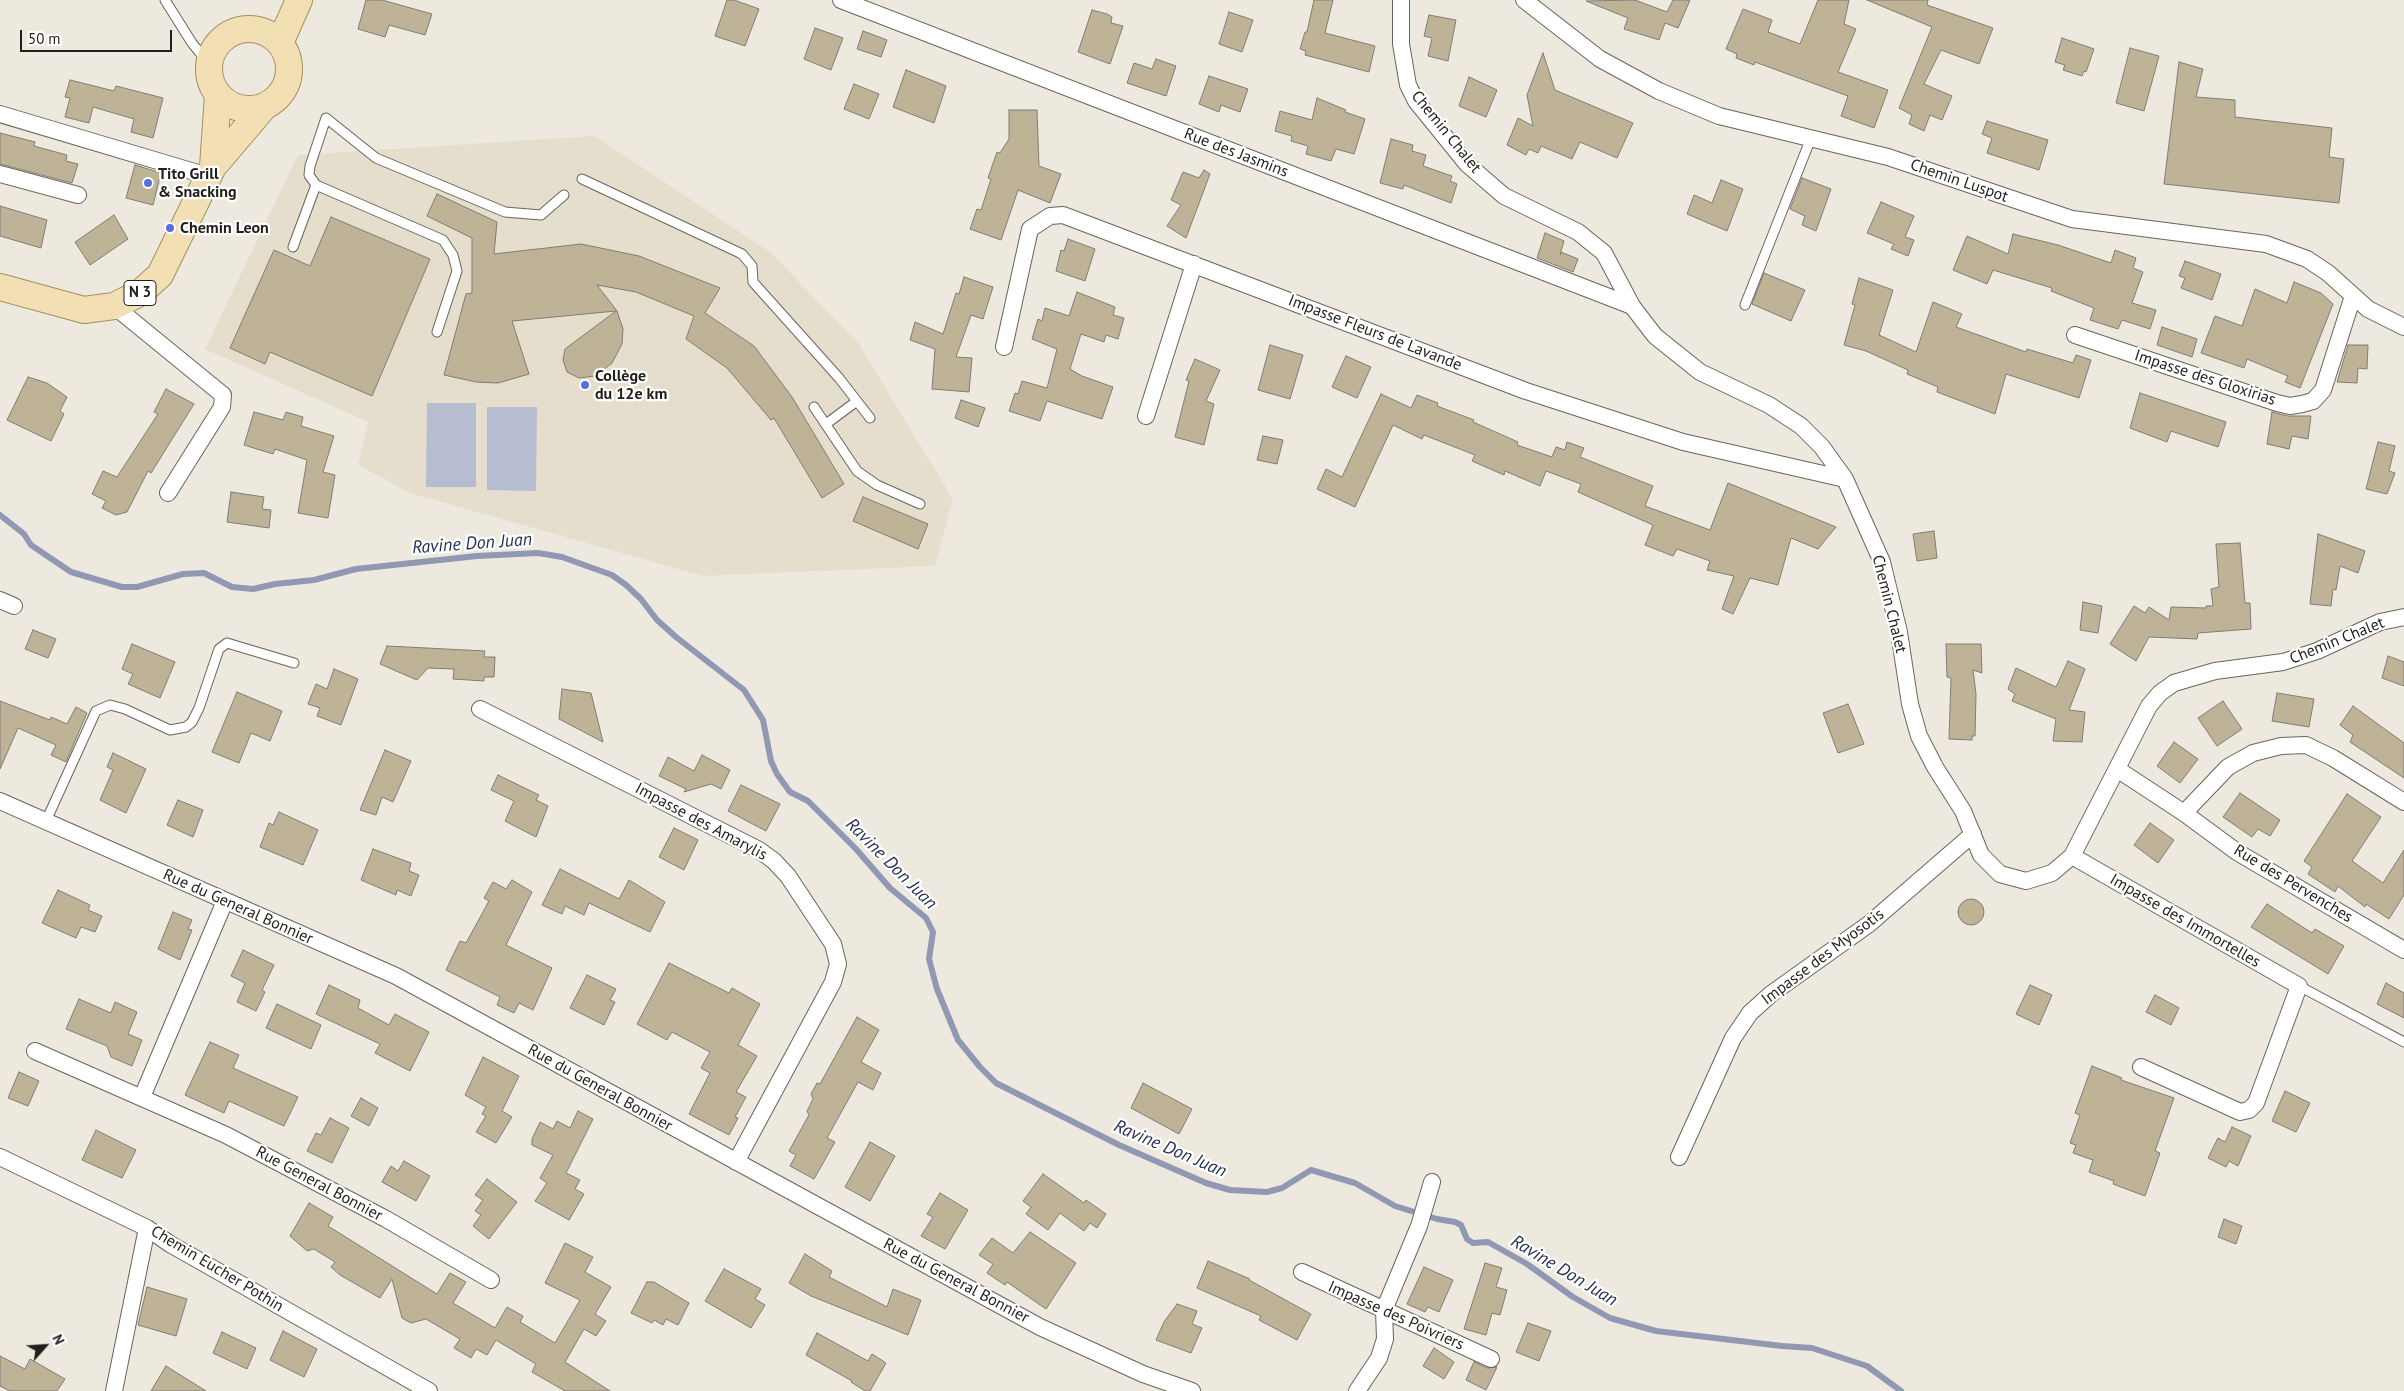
<!DOCTYPE html>
<meta charset="utf-8">
<style>
body{margin:0}
#map{position:relative;width:2404px;height:1391px;overflow:hidden;background:#ede9df;font-family:"PT Sans",sans-serif}
canvas{display:block}
.north{position:absolute;left:20px;top:1321px;width:50px;height:50px;-webkit-text-stroke:4px #fff;paint-order:stroke;rotate:64deg;font-size:14px;font-weight:700;line-height:20px;text-align:center;color:#201f1b}
.north::after{content:'';display:block;margin:auto;width:18px;height:22px;background:#201f1b;clip-path:polygon(50% 0,100% 100%,50% 72%,0 100%)}
.scale{position:absolute;left:20px;top:30px;width:152px;height:22px;box-sizing:border-box;border:2px solid #201f1b;border-top:0;padding-left:6px;font-size:15px;line-height:18px;white-space:nowrap;color:#201f1b;-webkit-text-stroke:4px #fff;paint-order:stroke}
</style>
<div id="map">
<canvas width="2404" height="1391"></canvas>
<div class="north">N</div>
<div class="scale">50 m</div>
</div>
<script>
const ctx = document.querySelector('canvas').getContext('2d');
ctx.lineJoin = 'round';
function fill(path, color) { ctx.fillStyle = color; ctx.fill(path, 'evenodd'); }
const poly = rows => new Path2D(rows.map(r => 'M' + r).join(''));
function trace(path, color, width, dash) { ctx.strokeStyle = color; ctx.lineWidth = width; ctx.lineCap = dash ? 'butt' : 'round'; ctx.setLineDash(dash || []); ctx.stroke(path); }
function drawText(font, color, halo, rows, align = 'center') {
  ctx.font = font + ' "PT Sans",sans-serif'; ctx.lineWidth = 4.5; ctx.setLineDash([]); ctx.textBaseline = 'middle'; ctx.strokeStyle = halo; ctx.fillStyle = color; for (const [text, x, y, turn = 0] of rows) {
    ctx.save(); ctx.translate(x, y); ctx.rotate((+turn || 0) * Math.PI / 180); ctx.textAlign = isNaN(turn) ? turn : align; if (halo) ctx.strokeText(text, 0, 0); ctx.fillText(text, 0, 0); ctx.restore();
  }
}
fill(poly([
 [595,136,770,252,859,344,953,499,935,566,703,576,410,493,358,465,368,422,205,349,298,155]
]), '#e5decd');
fill(poly([
 [427,403,476,403,476,487,426,487],
 [487,407,537,407,536,491,487,490]
]), '#b6bdd1');
trace(poly([
 [0,515,24,534,31,545,71,572,122,587,137,587,183,574,204,573,232,587,253,589,275,584,314,580,356,569,477,556,538,553,562,557,612,575,626,585,641,599,657,620,676,637,744,690,763,720,771,761,777,774,790,792,808,801,856,849,890,888,926,918,933,932,929,959,937,989,958,1040,980,1067,996,1083,1119,1145,1206,1183,1230,1190,1267,1192,1282,1188,1311,1170,1355,1183,1395,1206,1437,1219,1455,1222,1461,1225,1467,1239,1473,1243,1488,1242,1527,1264,1573,1297,1610,1318,1656,1331,1782,1346,1812,1348,1867,1366,1901,1391]
]), '#9098b3', 6);
const building = poly([
 [366,0,382,0,432,14,425,35,389,25,385,37,358,29,366,0],
 [727,0,734,0,759,9,745,46,715,36,727,0],
 [1314,0,1333,0,1325,33,1375,46,1369,72,1305,55,1306,51,1300,49,1305,32,1307,32,1314,0],
 [1635,0,1667,12,1673,0,1690,0,1678,28,1665,23,1659,40,1624,29,1628,18,1586,1,1635,0],
 [1818,0,1849,0,1844,24,1856,29,1838,72,1888,90,1874,128,1841,116,1848,96,1755,62,1754,65,1736,58,1737,54,1726,49,1743,9,1772,20,1768,32,1800,44,1818,0],
 [1867,0,1928,0,1927,5,1993,28,1979,64,1941,50,1924,84,1952,96,1942,120,1930,115,1924,131,1909,124,1912,115,1899,108,1932,27,1867,0],
 [1092,10,1107,14,1112,17,1111,23,1123,26,1110,64,1078,52,1092,10],
 [1229,12,1253,20,1242,52,1219,44,1229,12],
 [1429,15,1456,20,1448,61,1428,56,1432,38,1424,36,1429,15],
 [815,28,843,38,831,70,804,59,815,28],
 [863,31,887,40,881,57,857,49,863,31],
 [2062,38,2094,49,2086,72,2084,71,2082,76,2063,70,2065,65,2055,62,2062,38],
 [2130,48,2159,56,2144,111,2116,103,2130,48],
 [1543,53,1555,90,1633,123,1617,158,1580,142,1572,159,1541,146,1538,153,1529,149,1526,155,1507,145,1518,118,1533,126,1527,95,1543,53],
 [1156,59,1176,66,1166,96,1127,83,1134,63,1152,69,1156,59],
 [2179,62,2203,69,2196,97,2235,100,2235,117,2332,128,2329,157,2344,159,2339,203,2164,184,2179,62],
 [906,70,946,86,934,123,893,107,906,70],
 [1209,76,1248,89,1240,112,1221,105,1219,112,1199,104,1209,76],
 [1469,77,1497,90,1486,117,1459,106,1469,77],
 [70,80,114,91,116,86,163,98,153,138,131,132,134,119,93,107,89,123,65,117,70,98,65,97,70,80],
 [854,84,879,94,869,119,844,109,854,84],
 [1317,98,1346,110,1345,112,1365,119,1354,154,1336,149,1331,161,1306,154,1308,146,1291,141,1292,136,1275,131,1280,111,1312,120,1317,98],
 [1009,110,1037,110,1039,166,1061,174,1050,203,1018,190,1001,240,970,229,977,209,981,210,991,179,988,178,997,152,1000,153,1009,139,1009,110],
 [1987,121,2048,140,2039,170,1987,153,1992,138,1982,134,1987,121],
 [0,133,35,142,34,146,67,155,66,161,78,164,72,183,0,164,0,133],
 [1391,139,1413,145,1412,151,1426,155,1423,166,1452,176,1450,181,1457,184,1451,203,1404,185,1403,189,1380,183,1391,139],
 [135,165,161,173,153,205,126,198,135,165],
 [1204,170,1210,174,1186,238,1167,226,1181,205,1171,200,1183,172,1199,178,1204,170],
 [1802,178,1831,189,1816,231,1802,225,1805,216,1790,209,1802,178],
 [1721,180,1743,189,1727,231,1687,214,1694,195,1712,203,1721,180],
 [437,194,497,222,494,254,581,244,639,256,720,288,705,313,754,346,792,397,844,484,822,498,774,418,771,420,727,368,686,339,694,316,636,292,597,285,617,311,623,329,622,344,612,363,595,376,579,378,567,372,563,360,565,349,616,311,512,321,529,374,498,383,476,382,444,375,466,294,472,293,472,238,427,216,437,194],
 [1881,202,1914,216,1905,237,1914,240,1908,256,1891,249,1894,244,1867,233,1881,202],
 [0,206,47,220,41,248,0,236,0,206],
 [114,215,128,239,90,265,75,242,114,215],
 [331,217,430,259,372,396,270,352,265,364,230,348,274,250,310,266,331,217],
 [1545,233,1564,241,1560,255,1561,252,1578,259,1573,272,1537,258,1545,233],
 [2013,234,2058,245,2111,263,2115,250,2136,258,2133,268,2143,272,2132,303,2156,310,2150,329,2122,320,2118,329,2090,320,2094,308,2051,291,2052,288,1993,270,1987,284,1953,270,1967,236,2008,254,2013,234],
 [1068,239,1095,249,1085,281,1056,271,1061,250,1064,251,1068,239],
 [2185,261,2221,274,2212,300,2181,288,2185,278,2179,276,2185,261],
 [1764,273,1805,290,1791,321,1752,304,1764,273],
 [964,277,993,287,983,319,971,315,956,357,972,358,969,392,932,389,935,349,910,340,915,322,943,334,956,293,959,294,964,277],
 [1859,278,1893,290,1879,335,1916,352,1933,302,1962,314,1956,327,2026,352,2027,349,2073,363,2076,355,2091,360,2079,398,2006,374,1995,414,1937,392,1938,387,1907,374,1908,370,1866,351,1844,345,1855,305,1852,304,1859,278],
 [2294,282,2321,293,2333,304,2300,388,2285,382,2288,376,2247,359,2244,368,2201,353,2215,316,2242,326,2255,289,2287,303,2294,282],
 [1077,292,1115,307,1113,315,1124,318,1118,339,1106,335,1104,342,1081,334,1070,369,1082,376,1113,387,1102,419,1047,401,1040,421,1009,411,1015,393,1018,394,1022,381,1047,388,1057,349,1032,339,1038,319,1042,321,1045,308,1069,316,1077,292],
 [2162,327,2197,339,2192,357,2157,345,2162,327],
 [1270,345,1303,355,1290,399,1258,390,1270,345],
 [2348,345,2368,345,2367,369,2358,368,2357,383,2337,382,2348,345],
 [1346,356,1371,367,1357,398,1332,387,1346,356],
 [1195,359,1220,370,1206,401,1214,404,1204,445,1175,437,1189,381,1186,380,1195,359],
 [28,377,47,383,67,397,60,411,64,414,51,441,7,420,28,377],
 [166,389,194,404,151,473,148,471,127,512,116,515,102,508,106,501,92,494,103,471,117,477,158,414,154,412,166,389],
 [2140,393,2226,422,2218,447,2171,431,2167,442,2130,428,2140,393],
 [1381,394,1411,408,1417,395,1438,403,1437,406,1474,420,1473,422,1518,442,1517,445,1552,457,1556,447,1565,450,1567,442,1584,448,1580,457,1653,486,1645,506,1710,530,1728,483,1836,527,1818,549,1791,538,1778,585,1750,578,1733,614,1722,609,1734,576,1707,570,1710,561,1677,549,1673,556,1645,545,1653,525,1578,492,1581,484,1546,471,1540,486,1505,471,1504,475,1472,461,1475,455,1424,435,1422,439,1393,425,1355,507,1317,489,1326,469,1342,477,1381,394],
 [961,400,985,408,978,427,955,418,961,400],
 [254,412,283,420,286,412,303,417,301,426,334,436,323,472,335,475,328,518,298,513,307,460,275,449,273,454,244,445,254,412],
 [2272,412,2288,416,2311,416,2308,439,2292,436,2289,449,2267,444,2272,412],
 [1263,436,1283,440,1277,464,1257,460,1263,436],
 [2378,442,2395,446,2389,471,2395,473,2387,494,2366,489,2378,442],
 [231,492,264,497,262,509,271,510,269,528,227,522,231,492],
 [863,497,928,524,918,549,853,521,863,497],
 [1934,531,1937,558,1917,561,1913,534,1934,531],
 [2318,534,2365,551,2358,573,2340,566,2336,590,2333,589,2331,606,2310,604,2318,534],
 [2240,543,2245,603,2250,603,2251,629,2198,633,2197,639,2149,637,2136,661,2110,644,2134,606,2145,613,2149,607,2169,620,2171,607,2206,608,2206,606,2213,606,2211,589,2219,587,2216,544,2240,543],
 [2083,602,2102,606,2098,633,2080,630,2083,602],
 [33,630,56,639,48,658,25,649,33,630],
 [132,644,175,662,160,698,128,684,133,674,122,669,132,644],
 [1946,644,1981,644,1982,673,1973,670,1976,694,1975,736,1972,736,1972,740,1949,739,1951,678,1947,677,1946,644],
 [387,646,485,651,484,657,495,657,494,677,484,677,484,681,453,679,454,669,428,668,417,680,380,664,387,646],
 [2388,656,2404,662,2404,686,2382,678,2388,656],
 [2068,661,2085,669,2069,710,2085,712,2082,742,2053,741,2056,719,2012,701,2015,694,2008,689,2016,668,2056,687,2068,661],
 [334,669,358,679,341,725,317,716,320,708,308,704,316,684,327,689,334,669],
 [562,689,591,693,603,742,559,719,562,689],
 [237,692,282,711,270,741,251,733,239,763,212,752,237,692],
 [2277,693,2314,699,2309,727,2272,721,2277,693],
 [0,701,50,720,51,717,67,724,76,707,87,713,66,762,51,755,56,745,18,728,0,769,0,701],
 [2223,701,2242,729,2217,746,2198,718,2223,701],
 [1848,704,1864,744,1838,753,1823,713,1848,704],
 [2353,706,2404,743,2404,778,2350,742,2353,735,2340,725,2353,706],
 [2174,742,2198,759,2180,783,2157,766,2174,742],
 [385,750,411,761,393,802,382,797,376,815,360,810,385,750],
 [113,753,146,769,126,813,100,800,113,770,107,767,113,753],
 [702,755,730,770,721,789,711,784,684,792,686,789,659,776,668,757,694,771,702,755],
 [498,775,539,795,536,800,548,806,536,837,505,821,514,801,491,790,498,775],
 [741,785,780,804,766,831,728,811,741,785],
 [2240,793,2280,820,2270,836,2258,829,2252,837,2223,817,2240,793],
 [2347,794,2381,817,2352,861,2383,883,2404,850,2404,895,2389,919,2366,904,2365,907,2338,886,2335,892,2308,874,2312,867,2304,861,2347,794],
 [178,800,203,810,193,837,167,825,178,800],
 [279,812,318,830,303,865,260,847,269,823,273,825,279,812],
 [2150,823,2174,840,2158,863,2134,845,2150,823],
 [674,828,698,840,684,870,659,857,674,828],
 [373,849,411,863,409,871,419,875,411,896,397,890,396,895,361,880,373,849],
 [560,869,619,899,629,880,665,902,650,932,589,903,584,915,565,906,562,914,542,905,560,869],
 [512,880,532,892,506,945,552,968,533,1010,519,1003,514,1013,497,1005,500,997,446,970,460,941,466,943,489,901,484,898,493,882,506,889,512,880],
 [58,890,90,905,88,910,102,916,95,932,81,927,76,938,42,923,58,890],
 '1958 912a13 13 0 1 1 26 0a13 13 0 1 1-26 0Z',
 [2267,904,2312,933,2315,929,2344,946,2328,974,2251,927,2267,904],
 [173,912,192,920,188,929,192,930,180,960,158,949,173,912],
 [243,950,274,965,262,990,265,992,256,1011,237,1002,245,983,231,976,243,950],
 [669,963,729,993,732,988,760,1004,738,1045,757,1056,736,1092,746,1097,735,1117,738,1118,729,1135,689,1114,710,1073,701,1068,710,1052,672,1032,667,1040,637,1024,669,963],
 [587,975,616,989,610,1000,615,1002,604,1025,570,1008,587,975],
 [2386,983,2404,993,2404,1018,2377,1004,2386,983],
 [329,985,360,1000,358,1008,389,1025,395,1014,429,1032,410,1071,375,1053,380,1044,316,1014,329,985],
 [2030,985,2052,995,2039,1025,2016,1014,2030,985],
 [2155,995,2179,1008,2171,1025,2146,1012,2155,995],
 [79,999,111,1013,115,1002,137,1012,128,1034,142,1040,132,1066,111,1057,107,1046,66,1029,79,999],
 [277,1004,321,1025,311,1049,266,1028,277,1004],
 [857,1017,879,1030,861,1062,881,1073,873,1090,858,1082,827,1138,835,1142,814,1179,790,1166,796,1155,789,1151,809,1115,807,1111,813,1099,811,1094,817,1083,820,1084,857,1017],
 [210,1042,239,1055,233,1068,298,1097,284,1126,229,1101,224,1113,185,1095,210,1042],
 [483,1057,519,1076,502,1111,512,1117,496,1143,476,1132,486,1116,482,1114,486,1107,465,1095,483,1057],
 [2092,1066,2122,1078,2121,1080,2174,1098,2155,1151,2160,1153,2145,1196,2113,1184,2114,1181,2089,1172,2093,1160,2073,1153,2076,1145,2070,1143,2080,1115,2075,1113,2092,1066],
 [19,1072,39,1081,28,1106,8,1098,19,1072],
 [1143,1083,1192,1109,1179,1134,1131,1108,1143,1083],
 [2285,1091,2310,1103,2296,1132,2272,1121,2285,1091],
 [361,1098,378,1108,369,1126,351,1116,361,1098],
 [578,1111,593,1119,566,1173,580,1180,575,1189,584,1194,569,1220,535,1201,547,1183,540,1178,553,1155,532,1145,532,1139,540,1122,553,1129,557,1121,570,1128,578,1111],
 [330,1118,349,1128,332,1163,307,1151,316,1133,321,1135,330,1118],
 [2232,1127,2251,1136,2238,1166,2229,1161,2226,1167,2208,1158,2218,1138,2225,1142,2232,1127],
 [96,1130,136,1150,122,1178,82,1160,96,1130],
 [870,1142,895,1156,870,1201,845,1187,870,1142],
 [404,1161,430,1176,416,1201,382,1182,391,1166,398,1171,404,1161],
 [1043,1174,1084,1203,1086,1200,1106,1214,1097,1228,1090,1223,1084,1231,1060,1213,1048,1230,1026,1214,1031,1207,1023,1201,1043,1174],
 [487,1179,517,1202,489,1239,473,1226,481,1215,475,1211,483,1200,475,1195,487,1179],
 [940,1193,968,1210,945,1249,921,1236,933,1217,927,1214,940,1193],
 [309,1203,333,1217,328,1226,437,1294,450,1273,466,1282,453,1303,495,1328,507,1307,523,1316,520,1322,555,1343,580,1300,545,1283,565,1243,593,1257,585,1272,611,1287,595,1314,606,1321,596,1336,584,1329,565,1362,610,1391,565,1391,532,1372,536,1364,496,1340,487,1355,476,1349,471,1358,454,1348,460,1339,426,1319,411,1323,402,1318,392,1279,380,1298,340,1275,331,1267,335,1262,314,1249,307,1251,290,1236,309,1203],
 [2224,1219,2242,1226,2236,1244,2218,1237,2224,1219],
 [1030,1232,1076,1263,1046,1309,1007,1282,1005,1285,987,1273,993,1264,979,1255,992,1238,1013,1253,1030,1232],
 [805,1254,832,1271,829,1277,887,1307,893,1289,921,1300,908,1335,811,1296,789,1283,805,1254],
 [1208,1261,1250,1279,1249,1280,1311,1314,1297,1340,1259,1320,1261,1316,1197,1288,1208,1261],
 [1485,1263,1502,1268,1496,1287,1507,1290,1500,1315,1492,1313,1486,1335,1464,1329,1485,1263],
 [1424,1267,1453,1280,1439,1312,1428,1307,1425,1312,1407,1304,1424,1267],
 [724,1269,761,1289,755,1299,765,1305,751,1328,705,1301,724,1269],
 [647,1282,654,1282,689,1303,678,1325,666,1319,663,1325,654,1320,652,1323,631,1313,647,1282],
 [147,1287,187,1299,176,1336,138,1325,147,1287],
 [1177,1304,1197,1311,1192,1324,1202,1328,1191,1353,1156,1340,1164,1322,1177,1304],
 [1528,1323,1551,1331,1539,1361,1516,1352,1528,1323],
 [283,1331,317,1349,304,1377,270,1360,283,1331],
 [222,1332,256,1348,247,1369,213,1353,222,1332],
 [817,1333,868,1361,872,1354,886,1363,870,1391,865,1391,851,1382,852,1381,806,1355,817,1333],
 [1434,1348,1454,1362,1444,1379,1423,1366,1434,1348],
 [0,1356,25,1369,30,1359,65,1379,57,1391,10,1391,0,1386,0,1356],
 [1474,1362,1487,1368,1497,1367,1486,1390,1466,1380,1474,1362],
 [166,1366,206,1391,151,1391,166,1366]
]);
fill(building, '#beb397');
trace(building, '#807d74', 1);
const service = poly([
 [165,0,192,43,209,64],
 [582,179,742,254,752,266,753,282,839,378,870,418],
 [293,247,316,185],
 [1745,305,1811,138],
 [437,332,457,271,453,255,443,240,316,185,309,175,310,166,326,118,376,158,505,212,541,215,564,195],
 [814,407,857,471,877,485,920,504],
 [826,424,857,401],
 [46,821,96,711,110,705,125,709,170,730,186,727,192,722,199,708,219,649,227,643,294,663],
 [2299,986,2404,1042]
]);
const minor = poly([
 [841,0,1632,306],
 [1401,0,1401,44,1408,85,1416,101,1467,164,1504,196,1578,232,1604,253,1632,306,1655,336,1700,372,1769,405,1801,426,1822,447,1845,479,1882,562,1899,632,1910,704,1919,736,1935,767,1963,811,1981,855,2000,874,2026,881,2052,873,2072,856,2149,706,2160,693,2174,683,2215,671,2283,662,2317,651,2380,622,2404,617],
 [1524,0,1600,59,1659,91,1719,116,1888,157,2072,219,2266,244,2307,259,2328,273,2368,309,2404,327],
 [0,114,208,176],
 [0,174,78,195],
 [114,306,223,395,222,407,168,493],
 [2075,335,2277,403,2290,406,2302,404,2313,401,2323,390,2353,296],
 [1004,347,1030,229,1050,216,1063,215,1526,391,1683,442,1845,479],
 [1146,416,1194,264],
 [0,600,14,606],
 [480,709,759,850,774,861,788,876,833,944,838,964,833,982,736,1162],
 [2117,769,2184,813,2237,852,2404,950],
 [0,801,396,976,1040,1327,1143,1374,1192,1391],
 [2184,813,2228,767,2253,753,2281,746,2306,745,2333,758,2404,802],
 [2072,856,2299,986,2256,1103,2249,1110,2240,1112,2141,1067],
 [35,1051,226,1135,386,1219,491,1280],
 [142,1097,225,901],
 [0,1157,147,1228,170,1244,429,1391],
 [1679,1157,1733,1038,1750,1013,1771,994,1869,924,1973,834],
 [1302,1272,1491,1359],
 [114,1391,147,1228],
 [1357,1391,1379,1358,1385,1339,1384,1310,1419,1226,1432,1182]
]);
const primary = poly([
 '209 69a40 40 0 1 1 80 0a40 40 0 1 1-80 0Z',
 [280,43,299,0],
 [213,167,218,94],
 [0,287,84,310,114,306,140,293,160,275,213,167,264,107]
]);
trace(service, '#69655c', 11);
trace(minor, '#69655c', 18);
trace(primary, '#a38f5e', 28);
trace(service, '#fff', 9);
trace(minor, '#fff', 16);
trace(primary, '#f2e0b4', 26);
for (const [x, y, r, color] of [
 [148,183,5,"#586de3"],
 [170,228,5,"#586de3"],
 [585,385,5,"#586de3"]
]) { const dot = new Path2D(); dot.arc(x, y, r, 0, 2 * Math.PI); ctx.fillStyle = color; ctx.fill(dot); trace(dot, '#fff', 2); }
for (const [x, y, w] of [
 [140,293,32]
]) { const box = new Path2D(); box.roundRect(x - w / 2, y - 12.5, w, 25, 4); ctx.fillStyle = '#fff'; ctx.fill(box); trace(box, '#201f1b', 1); }
drawText('bold 15px', '#201f1b', null, [
 ["N 3",140,293]
]);
drawText('16px', '#201f1b', '#fff', [
 ["Chemin Chalet",1446,132,51],
 ["Rue des Jasmins",1236,153,21],
 ["Chemin Luspot",1959,181,19],
 ["Impasse Fleurs de Lavande",1375,333,21],
 ["Impasse des Gloxirias",2205,378,18],
 ["Chemin Chalet",1889,604,76],
 ["Chemin Chalet",2337,641,-22],
 ["Impasse des Amarylis",701,822,28],
 ["Rue des Pervenches",2293,884,31],
 ["Rue du General Bonnier",238,907,24],
 ["Impasse des Immortelles",2185,921,30],
 ["Impasse des Myosotis",1823,957,-37],
 ["Rue du General Bonnier",600,1088,29],
 ["Rue General Bonnier",319,1184,28],
 ["Chemin Eucher Pothin",217,1269,31],
 ["Rue du General Bonnier",956,1281,28],
 ["Impasse des Poivriers",1396,1316,24]
]);
drawText('bold 16px', '#201f1b', '#fff', [
 ["Tito Grill",158,174],
 ["& Snacking",158,192],
 ["Chemin Leon",180,228],
 ["Collège",595,376],
 ["du 12e km",595,394]
], 'left');
drawText('italic 18px', '#273057', '#fff', [
 ["Ravine Don Juan",472,544,-4],
 ["Ravine Don Juan",891,864,45],
 ["Ravine Don Juan",1170,1149,23],
 ["Ravine Don Juan",1564,1271,31]
]);
</script>
